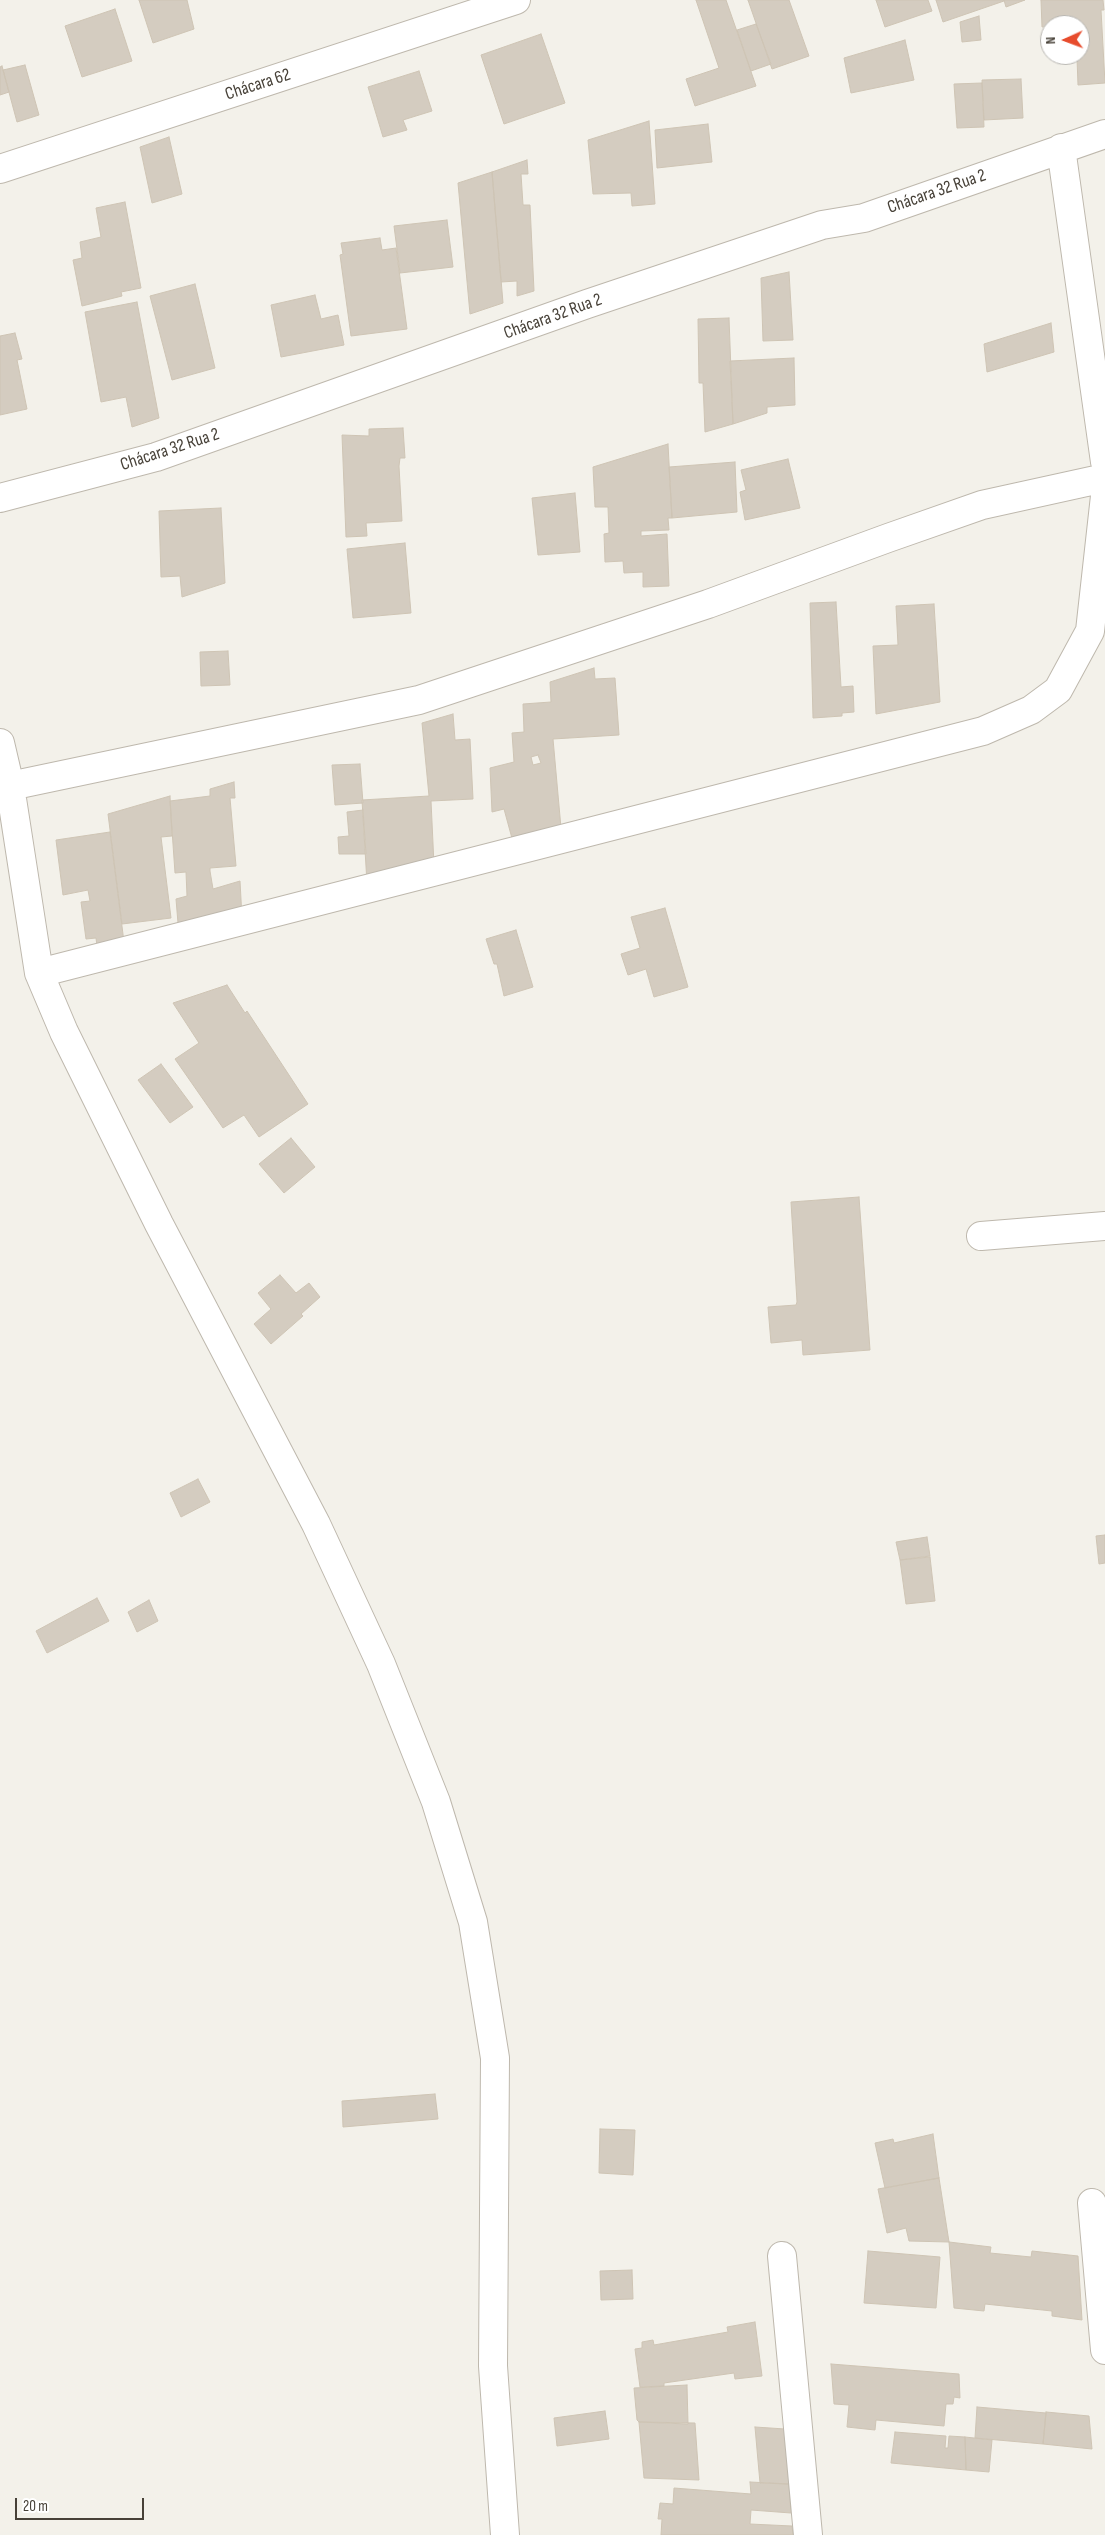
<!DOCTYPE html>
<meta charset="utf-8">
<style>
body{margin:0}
#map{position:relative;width:1105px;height:2535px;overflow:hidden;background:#f3f1ea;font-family:"Sofia Sans Condensed",sans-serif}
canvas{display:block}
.north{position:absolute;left:1040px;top:15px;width:50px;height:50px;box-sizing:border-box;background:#fff;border:1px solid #b5b3af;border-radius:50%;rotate:268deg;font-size:14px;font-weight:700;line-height:20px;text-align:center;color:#474138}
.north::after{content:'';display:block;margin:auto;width:18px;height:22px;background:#e74c2d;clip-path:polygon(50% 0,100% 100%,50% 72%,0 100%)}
.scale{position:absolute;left:15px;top:2498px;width:129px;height:22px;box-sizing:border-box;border:2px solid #474138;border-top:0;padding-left:6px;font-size:15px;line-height:18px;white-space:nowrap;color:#474138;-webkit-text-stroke:4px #fff;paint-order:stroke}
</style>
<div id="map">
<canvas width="1105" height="2535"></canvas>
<div class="north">N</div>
<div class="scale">20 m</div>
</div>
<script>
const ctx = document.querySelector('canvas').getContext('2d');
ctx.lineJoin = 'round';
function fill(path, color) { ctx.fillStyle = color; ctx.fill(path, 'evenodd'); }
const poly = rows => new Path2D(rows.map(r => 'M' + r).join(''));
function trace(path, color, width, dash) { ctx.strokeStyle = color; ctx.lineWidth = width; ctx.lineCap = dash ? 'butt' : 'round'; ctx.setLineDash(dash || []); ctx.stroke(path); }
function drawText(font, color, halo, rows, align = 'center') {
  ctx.font = font + ' "Sofia Sans Condensed",sans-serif'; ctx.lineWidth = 4; ctx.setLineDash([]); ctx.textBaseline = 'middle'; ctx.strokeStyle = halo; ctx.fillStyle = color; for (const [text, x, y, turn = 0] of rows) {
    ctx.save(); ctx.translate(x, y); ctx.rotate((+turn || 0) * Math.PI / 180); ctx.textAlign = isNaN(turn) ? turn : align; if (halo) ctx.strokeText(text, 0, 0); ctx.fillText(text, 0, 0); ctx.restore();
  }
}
const building = poly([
 [139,0,187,0,194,29,153,43,139,0],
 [696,0,726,0,756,86,695,106,686,79,719,68,696,0],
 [748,0,789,0,809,56,772,69,748,0],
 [876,0,928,0,932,11,885,27,876,0],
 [936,0,1004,0,1004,1,943,22,936,0],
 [1004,0,1025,0,1006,7,1004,0],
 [1041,0,1103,0,1104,10,1101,10,1105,83,1078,85,1077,58,1052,59,1052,55,1080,55,1080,25,1042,27,1041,0],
 [115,9,132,61,82,77,65,26,115,9],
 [979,16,981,40,962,42,960,22,979,16],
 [756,24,771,64,751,71,737,30,756,24],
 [541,34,565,103,504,124,481,55,541,34],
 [905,40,914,80,851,93,844,58,905,40],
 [25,65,39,115,17,122,3,70,25,65],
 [2,66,9,92,0,95,0,67,2,66],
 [419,71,432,111,403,120,407,130,383,137,368,87,419,71],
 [1021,79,1023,118,984,120,982,80,1021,79],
 [982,83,984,127,957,128,954,84,982,83],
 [649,121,655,204,632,206,631,193,593,194,588,140,649,121],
 [708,124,712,162,657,168,655,130,708,124],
 [169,137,182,194,152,203,140,147,169,137],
 [527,160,528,174,521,174,523,205,530,205,534,291,517,296,517,281,501,282,492,172,527,160],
 [492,172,503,303,470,314,458,183,492,172],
 [125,202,141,288,121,292,122,296,82,306,73,260,82,258,80,242,101,237,96,208,125,202],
 [447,220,453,267,400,273,394,226,447,220],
 [380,238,382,250,396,248,407,329,351,336,340,255,343,254,341,243,380,238],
 [789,272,793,340,763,341,761,278,789,272],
 [195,284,215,368,172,380,150,296,195,284],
 [315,295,321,319,338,315,344,345,281,357,271,305,315,295],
 [137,302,159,418,132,427,126,397,101,402,85,312,137,302],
 [729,318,733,424,705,432,703,383,699,383,698,319,729,318],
 [1051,323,1054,352,987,372,984,344,1051,323],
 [15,333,22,359,17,360,27,409,0,415,0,336,15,333],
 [794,358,795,405,767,407,767,413,733,424,730,361,794,358],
 [403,428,405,458,400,458,399,466,402,521,366,523,367,536,346,537,342,435,369,436,369,429,403,428],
 [668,444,672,518,668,518,669,530,641,531,641,536,667,534,669,586,643,587,643,572,624,573,623,561,605,562,604,534,609,533,608,507,595,507,593,467,668,444],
 [788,459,800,508,745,520,740,492,746,490,741,470,788,459],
 [735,462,737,512,672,518,669,467,735,462],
 [575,493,580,552,538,555,532,498,575,493],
 [221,508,225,583,182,597,180,576,161,577,159,511,221,508],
 [405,543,411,613,353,618,347,549,405,543],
 [836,602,841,687,853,686,854,712,842,713,842,716,813,718,810,603,836,602],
 [934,604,940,702,876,714,873,646,898,645,896,606,934,604],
 [228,651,230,685,201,686,200,652,228,651],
 [594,668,595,679,615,678,619,735,553,739,561,828,513,842,504,809,492,812,490,768,514,762,512,733,524,732,523,704,551,702,550,682,594,668],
 [538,755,541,763,533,765,531,757,538,755],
 [453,714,455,740,470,739,473,799,431,801,434,865,367,883,362,800,429,796,422,723,453,714],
 [360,764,363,803,335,805,332,765,360,764],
 [234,782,235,798,230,798,236,866,210,868,210,871,213,889,240,881,242,918,179,935,176,899,187,896,186,872,175,873,170,801,210,796,210,789,234,782],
 [170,796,172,836,161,837,171,918,122,924,108,814,170,796],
 [363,810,366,854,339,854,338,837,349,836,347,812,363,810],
 [110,832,125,950,98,954,96,938,86,939,81,902,90,901,88,890,63,895,56,840,110,832],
 [665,908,688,987,654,997,646,969,628,975,621,954,640,948,631,917,665,908],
 [516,930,533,987,504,996,497,964,494,964,486,939,516,930],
 [227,985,245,1013,247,1011,308,1104,259,1137,244,1115,223,1128,175,1059,199,1043,173,1003,227,985],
 [161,1064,193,1107,170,1123,138,1080,161,1064],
 [291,1138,315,1167,284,1193,259,1164,291,1138],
 [859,1197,870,1350,803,1355,802,1340,771,1343,768,1307,796,1305,797,1302,791,1202,859,1197],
 [280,1275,296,1293,309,1283,320,1297,301,1314,303,1316,271,1344,254,1324,271,1309,258,1293,280,1275],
 [198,1479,210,1502,181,1517,170,1493,198,1479],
 [1105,1535,1105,1563,1099,1564,1096,1536,1105,1535],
 [927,1537,930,1556,900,1560,896,1542,927,1537],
 [930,1557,935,1601,906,1604,900,1560,930,1557],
 [97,1598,109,1621,47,1653,36,1631,97,1598],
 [149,1600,158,1621,137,1632,128,1612,149,1600],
 [435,2094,438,2119,343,2127,342,2101,435,2094],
 [600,2129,635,2130,633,2175,599,2173,600,2129],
 [933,2134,939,2178,885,2188,875,2143,893,2139,894,2143,933,2134],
 [939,2178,949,2242,909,2241,906,2228,887,2233,878,2189,939,2178],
 [949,2242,991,2247,990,2253,1031,2257,1032,2251,1078,2256,1082,2320,1052,2316,1052,2311,985,2304,984,2311,954,2308,949,2242],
 [868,2251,940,2257,936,2308,864,2303,868,2251],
 [632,2270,633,2299,601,2300,600,2271,632,2270],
 [755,2322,762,2376,735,2379,734,2373,664,2383,664,2386,640,2387,635,2349,642,2348,642,2342,653,2340,654,2345,728,2332,727,2327,755,2322],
 [831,2364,959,2374,960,2398,954,2397,953,2404,946,2404,944,2426,876,2420,875,2430,847,2427,849,2405,834,2404,831,2364],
 [687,2385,688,2424,639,2422,637,2420,634,2388,687,2385],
 [977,2407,1046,2413,1043,2444,975,2438,977,2407],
 [605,2411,609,2439,557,2446,554,2418,605,2411],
 [1046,2412,1089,2416,1092,2449,1043,2444,1046,2412],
 [639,2422,695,2423,699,2480,644,2478,639,2422],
 [755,2427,785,2429,789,2484,760,2483,755,2427],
 [895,2432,946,2436,945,2448,948,2448,949,2436,965,2437,966,2470,891,2463,895,2432],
 [965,2437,992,2440,989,2472,966,2470,965,2437],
 [750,2482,789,2484,791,2513,751,2510,750,2524,792,2526,793,2535,661,2535,662,2519,658,2519,660,2503,673,2504,674,2488,751,2494,750,2482]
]);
fill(building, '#d4ccc0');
trace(building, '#cec4b4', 1);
const minor = poly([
 [1061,148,1105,462],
 [0,169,516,0],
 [0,498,156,457,587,304,822,225,864,218,1105,134],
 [0,743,10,786,39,973,64,1032,159,1224,316,1524,381,1664,436,1802,473,1922,495,2058,493,2366,505,2535],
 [10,786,419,700,708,604,888,538,982,505,1105,478],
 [39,973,983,731,1031,710,1058,690,1090,631,1105,496],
 [981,1236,1105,1226],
 [1092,2203,1105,2350],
 [782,2256,808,2535]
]);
trace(minor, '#beb8ad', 30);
trace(minor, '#fff', 28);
drawText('18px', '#474138', '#fff', [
 ["Chácara 62",258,85,-18],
 ["Chácara 32 Rua 2",937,192,-19],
 ["Chácara 32 Rua 2",553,317,-20],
 ["Chácara 32 Rua 2",170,450,-18]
]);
</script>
